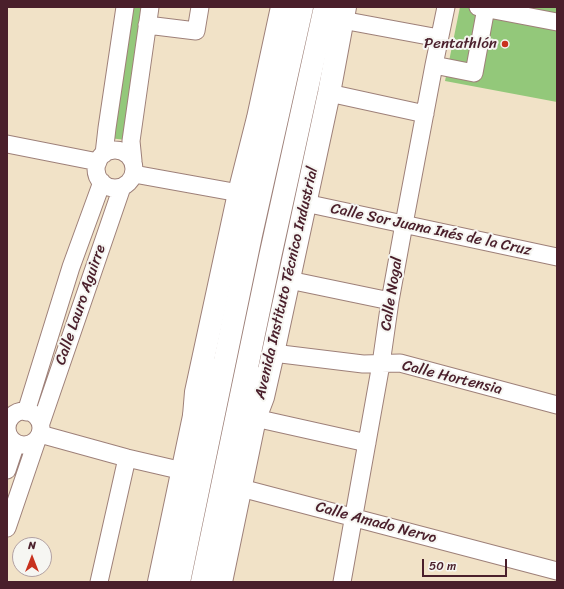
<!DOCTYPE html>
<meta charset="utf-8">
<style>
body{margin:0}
#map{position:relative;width:564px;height:589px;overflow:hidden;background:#f1e2c7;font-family:Sriracha,sans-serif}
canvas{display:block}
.frame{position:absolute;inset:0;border:8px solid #4a1f2b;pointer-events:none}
.north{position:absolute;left:12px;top:537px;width:40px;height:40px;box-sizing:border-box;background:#f6f6f2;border:1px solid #b1a0a2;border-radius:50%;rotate:0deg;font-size:11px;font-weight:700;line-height:16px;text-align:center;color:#4a1f2b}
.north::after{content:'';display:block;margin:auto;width:14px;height:18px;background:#c8321e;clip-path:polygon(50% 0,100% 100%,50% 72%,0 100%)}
.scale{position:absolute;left:422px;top:559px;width:85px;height:18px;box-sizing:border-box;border:2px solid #4a1f2b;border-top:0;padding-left:5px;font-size:12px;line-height:14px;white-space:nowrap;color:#4a1f2b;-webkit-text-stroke:3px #f6f6f2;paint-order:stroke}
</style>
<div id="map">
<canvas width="564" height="589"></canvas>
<div class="frame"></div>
<div class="north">N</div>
<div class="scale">50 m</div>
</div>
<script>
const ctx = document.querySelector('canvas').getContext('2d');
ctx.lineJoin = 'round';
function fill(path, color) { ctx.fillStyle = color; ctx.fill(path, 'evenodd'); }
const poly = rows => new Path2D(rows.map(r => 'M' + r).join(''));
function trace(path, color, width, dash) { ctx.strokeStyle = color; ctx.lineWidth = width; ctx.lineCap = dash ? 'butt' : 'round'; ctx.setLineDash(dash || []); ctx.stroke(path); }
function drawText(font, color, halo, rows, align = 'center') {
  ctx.font = font + ' Sriracha,sans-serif'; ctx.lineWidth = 4; ctx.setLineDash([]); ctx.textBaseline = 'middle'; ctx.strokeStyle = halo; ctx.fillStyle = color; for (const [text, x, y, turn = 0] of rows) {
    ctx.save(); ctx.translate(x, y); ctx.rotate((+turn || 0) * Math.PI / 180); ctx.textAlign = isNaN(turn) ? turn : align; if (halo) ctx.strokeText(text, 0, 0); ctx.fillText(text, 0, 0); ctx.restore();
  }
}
fill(poly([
 [128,7,146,7,126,140,109,138],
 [460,7,557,7,557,102,445,81]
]), '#93c87a');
const minor = poly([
 [478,7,557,22],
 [342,20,439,38],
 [147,25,196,31,200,7],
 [434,65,474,73,486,8],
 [329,93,425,114],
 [7,144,98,162],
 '96 169a19 19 0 1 1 38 0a19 19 0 1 1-38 0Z',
 [104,154,107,128,125,7],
 [133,161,131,141,150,7],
 [134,174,239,193],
 [305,203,557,257],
 [289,280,390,301],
 [273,353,363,364,400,363,557,405],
 '7 428a17 17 0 1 1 34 0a17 17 0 1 1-34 0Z',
 [26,412,71,267,102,182],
 [255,418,367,443],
 [41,423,122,187],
 [40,434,127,458,183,471],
 [7,470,16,443],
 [241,488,557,571],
 [7,528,37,440],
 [99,582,127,458],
 [342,582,381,364,390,301,404,224,434,65,446,7]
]);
const major = poly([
 [159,582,194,416,196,392,239,193,258,118,282,7],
 [221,582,255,418,263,397,273,353,329,93,345,7]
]);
const highway = poly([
 [194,416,204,392,209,370],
 [255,418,254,395,257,378],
 [179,582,251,235,302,7],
 [202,582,270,257,325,7]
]);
trace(minor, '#9e8079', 19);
trace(major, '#9e8079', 24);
trace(highway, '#9e8079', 24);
trace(minor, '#fff', 17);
trace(major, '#fff', 22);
trace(highway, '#fff', 22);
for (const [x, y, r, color] of [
 [505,44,4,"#c8321e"]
]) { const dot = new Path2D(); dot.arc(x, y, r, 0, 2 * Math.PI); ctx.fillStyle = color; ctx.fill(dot); trace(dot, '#f6f6f2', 1.5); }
drawText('15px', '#4a1f2b', '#f6f6f2', [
 ["Pentathlón",497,44]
], 'right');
drawText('15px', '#4a1f2b', '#f6f6f2', [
 ["Calle Sor Juana Inés de la Cruz",431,230,12],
 ["Avenida Instituto Técnico Industrial",287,283,-77],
 ["Calle Nogal",392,294,-81],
 ["Calle Lauro Aguirre",81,305,-71],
 ["Calle Hortensia",452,378,14],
 ["Calle Amado Nervo",376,523,15]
]);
</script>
